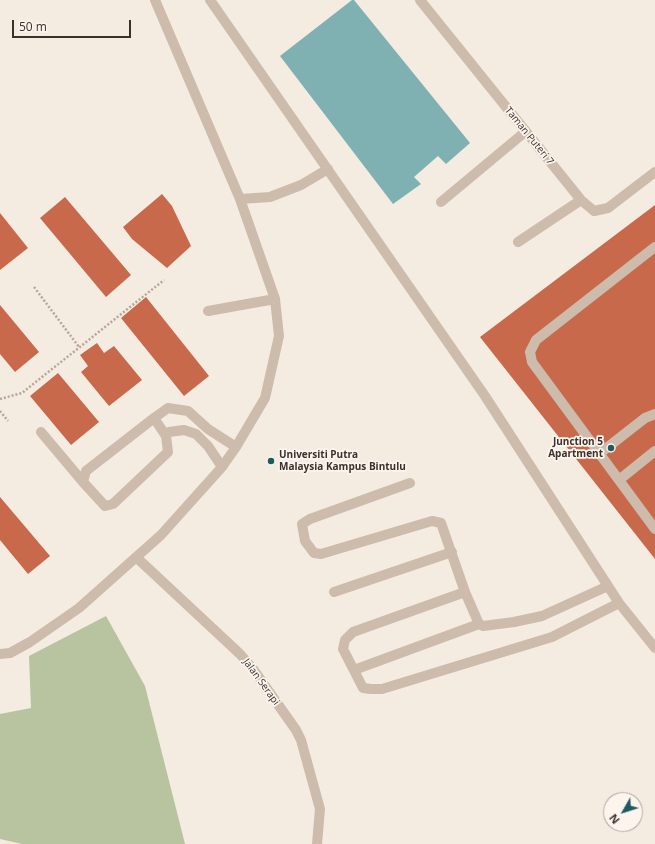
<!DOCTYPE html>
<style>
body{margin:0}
#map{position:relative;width:655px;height:844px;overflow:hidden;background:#f4ebe1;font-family:"Open Sans",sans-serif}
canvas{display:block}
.north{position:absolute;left:603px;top:792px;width:40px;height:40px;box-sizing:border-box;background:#fbf5ee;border:1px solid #aea6a0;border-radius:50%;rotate:231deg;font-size:11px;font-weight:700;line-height:16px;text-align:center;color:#3b302b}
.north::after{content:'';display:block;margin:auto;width:14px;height:18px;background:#1f5a5e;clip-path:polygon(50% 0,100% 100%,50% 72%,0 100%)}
.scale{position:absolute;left:12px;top:20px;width:119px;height:18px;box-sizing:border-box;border:2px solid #3b302b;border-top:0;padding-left:5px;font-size:12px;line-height:14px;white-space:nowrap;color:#3b302b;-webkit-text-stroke:3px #fbf5ee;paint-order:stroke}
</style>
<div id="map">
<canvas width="655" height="844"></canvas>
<div class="north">N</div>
<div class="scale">50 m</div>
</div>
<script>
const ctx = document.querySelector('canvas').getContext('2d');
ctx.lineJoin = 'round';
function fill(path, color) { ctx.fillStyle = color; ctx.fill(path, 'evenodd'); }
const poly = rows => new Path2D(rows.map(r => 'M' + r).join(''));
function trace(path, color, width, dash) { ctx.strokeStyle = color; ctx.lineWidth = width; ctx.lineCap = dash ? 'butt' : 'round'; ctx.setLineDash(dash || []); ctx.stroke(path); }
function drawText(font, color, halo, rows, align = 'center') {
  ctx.font = font + ' "Open Sans",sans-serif'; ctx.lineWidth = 3.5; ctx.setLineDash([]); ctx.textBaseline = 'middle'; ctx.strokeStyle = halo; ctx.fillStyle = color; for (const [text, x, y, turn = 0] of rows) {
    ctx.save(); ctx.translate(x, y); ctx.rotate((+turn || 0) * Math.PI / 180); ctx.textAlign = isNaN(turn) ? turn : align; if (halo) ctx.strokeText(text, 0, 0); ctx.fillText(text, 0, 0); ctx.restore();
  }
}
fill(poly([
 [106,616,145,686,185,844,22,844,0,839,0,714,31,708,29,656]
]), '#b8c4a0');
fill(poly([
 [352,0,354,0,470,143,446,164,438,156,414,177,421,184,393,204,280,56]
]), '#7fb0b2');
fill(poly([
 [162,194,172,206,191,246,167,268,132,239,123,227],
 [65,197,131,275,106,297,40,218],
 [655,205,655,559,480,337],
 [0,213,28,248,0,270],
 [146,297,209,376,184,396,121,318],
 [0,305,39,352,15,372,0,354],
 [97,343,104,353,114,346,142,380,109,406,81,372,88,366,80,355],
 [58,373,99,422,71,445,30,396],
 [0,497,50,556,28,574,0,540]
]), '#c8694b');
trace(poly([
 [34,287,79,347],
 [0,399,22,393,164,280],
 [0,411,8,421]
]), '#b9a596', 2.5, [2, 2]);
trace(poly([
 [210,0,485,396,619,603,655,648],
 [420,0,581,200,594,211,608,208,655,172],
 [240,199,270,197,301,185,328,169],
 [441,202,525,132],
 [518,242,581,200],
 [655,247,536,340,530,352,532,362,655,529],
 [208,311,275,299],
 [154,418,166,436],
 [41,432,83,482],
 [599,454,645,418,655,414],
 [222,467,208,446,196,434,184,430,169,432,166,436,168,452,113,504,105,506,83,482,86,471,154,418,168,408,188,411,208,429,236,447],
 [619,480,655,451],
 [410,483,310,519,302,524,305,541,314,553,321,554,432,521,441,523,465,592,479,624,483,626,514,622,542,616,608,586],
 [136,557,240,654,253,669,296,730,301,740,320,809,317,844],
 [334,592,452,552],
 [465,592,353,632,345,640,343,649,363,688,371,689,382,689,552,637,619,603],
 [0,654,10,653,30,642,79,608,161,535,222,467,236,447,265,398,279,336,275,299,240,199,155,0],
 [354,670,479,624]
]), '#cdbbac', 10);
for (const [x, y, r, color] of [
 [611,448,4,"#1f5a5e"],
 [271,461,4,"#1f5a5e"]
]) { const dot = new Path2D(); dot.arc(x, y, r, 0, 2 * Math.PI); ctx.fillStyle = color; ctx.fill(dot); trace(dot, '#fbf5ee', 1.5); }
drawText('10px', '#3b302b', '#fbf5ee', [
 ["Taman Puteri 7",529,136,51],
 ["Jalan Serapi",261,682,54]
]);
drawText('bold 10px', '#3b302b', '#fbf5ee', [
 ["Junction 5",603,442],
 ["Apartment",603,454],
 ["Universiti Putra",279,455,"left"],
 ["Malaysia Kampus Bintulu",279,467,"left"]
], 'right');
</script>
